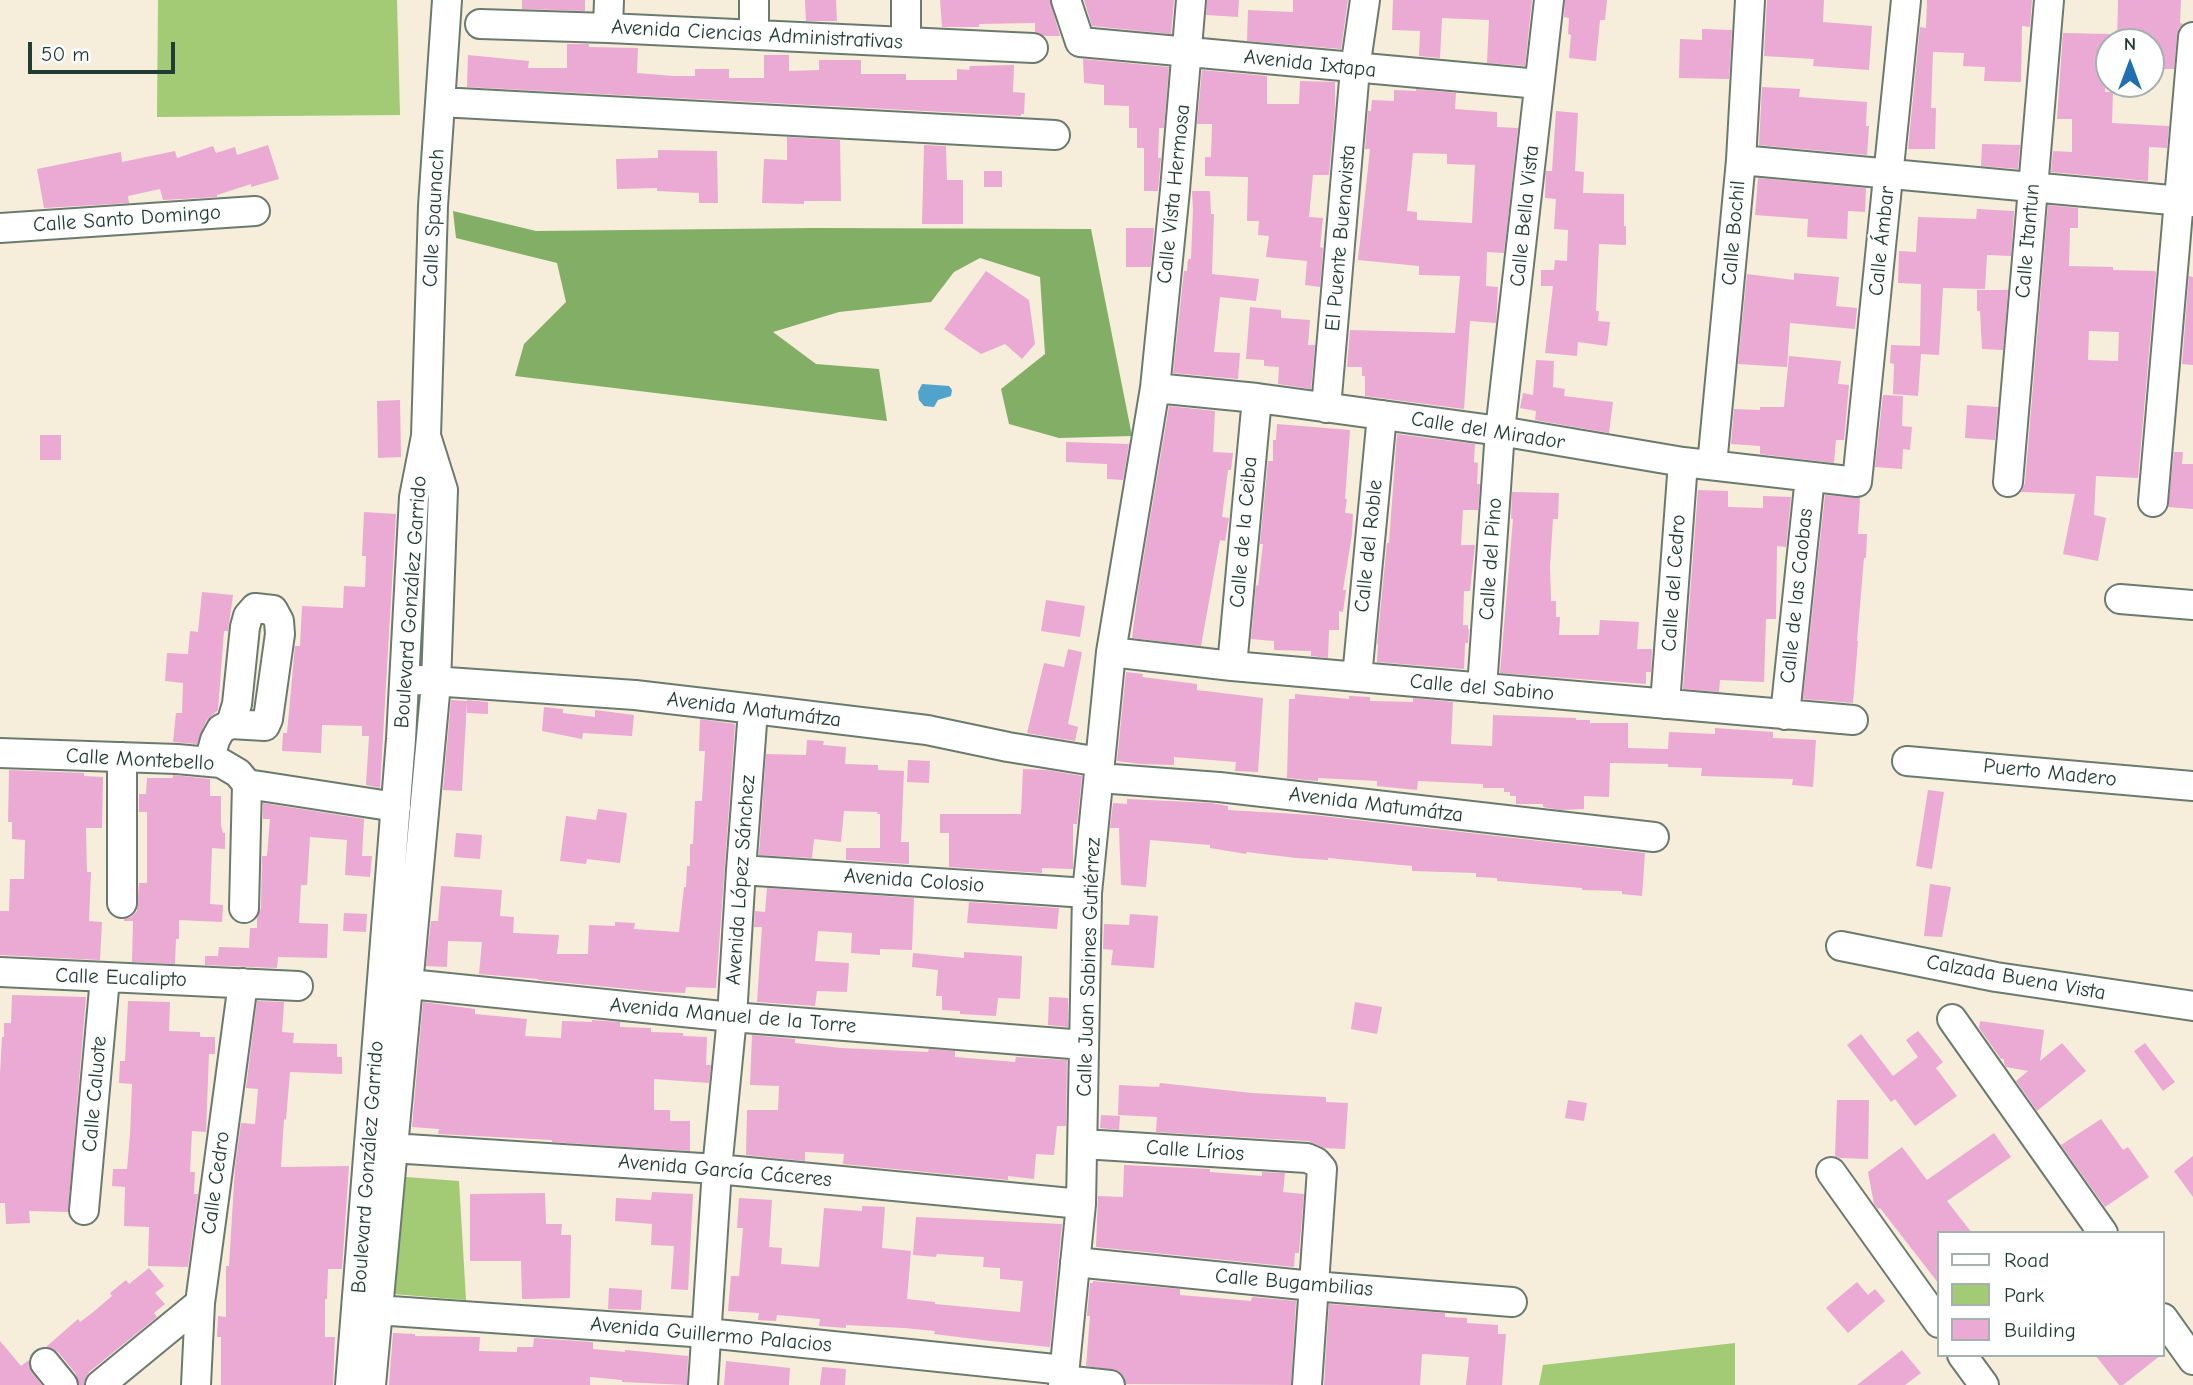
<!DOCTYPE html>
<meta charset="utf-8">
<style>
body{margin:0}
#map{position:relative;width:2193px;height:1385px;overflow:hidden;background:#f6eddb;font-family:"Comic Neue",sans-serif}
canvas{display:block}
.legend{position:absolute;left:1937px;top:1231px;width:228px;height:126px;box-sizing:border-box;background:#fff;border:2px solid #a5b1ae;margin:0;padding:9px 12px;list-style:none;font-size:21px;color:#1f3d34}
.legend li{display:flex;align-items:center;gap:14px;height:35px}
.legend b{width:35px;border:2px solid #a5b1ae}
.north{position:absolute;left:2095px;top:28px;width:70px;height:70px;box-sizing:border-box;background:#fff;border:2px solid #a5b1ae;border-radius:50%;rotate:0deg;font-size:19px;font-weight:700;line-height:28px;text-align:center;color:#1f3d34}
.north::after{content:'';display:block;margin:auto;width:24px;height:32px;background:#1f6fb2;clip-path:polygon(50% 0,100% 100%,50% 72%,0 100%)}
.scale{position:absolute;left:28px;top:42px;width:147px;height:32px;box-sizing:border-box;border:4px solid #1f3d34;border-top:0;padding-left:9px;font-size:21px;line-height:24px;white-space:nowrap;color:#1f3d34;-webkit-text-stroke:5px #fff;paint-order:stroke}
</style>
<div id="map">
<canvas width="2193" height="1385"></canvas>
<ul class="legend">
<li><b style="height:9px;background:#fff"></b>Road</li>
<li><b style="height:19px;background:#a3ca74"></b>Park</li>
<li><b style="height:19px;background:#eaaad3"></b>Building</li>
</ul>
<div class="north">N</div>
<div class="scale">50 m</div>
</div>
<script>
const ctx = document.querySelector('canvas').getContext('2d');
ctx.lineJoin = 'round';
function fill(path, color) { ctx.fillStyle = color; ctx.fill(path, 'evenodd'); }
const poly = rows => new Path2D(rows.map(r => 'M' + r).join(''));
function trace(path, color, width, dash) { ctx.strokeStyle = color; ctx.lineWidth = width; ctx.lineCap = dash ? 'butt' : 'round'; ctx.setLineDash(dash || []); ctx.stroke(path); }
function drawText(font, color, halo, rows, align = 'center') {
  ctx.font = font + ' "Comic Neue",sans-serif'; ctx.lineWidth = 5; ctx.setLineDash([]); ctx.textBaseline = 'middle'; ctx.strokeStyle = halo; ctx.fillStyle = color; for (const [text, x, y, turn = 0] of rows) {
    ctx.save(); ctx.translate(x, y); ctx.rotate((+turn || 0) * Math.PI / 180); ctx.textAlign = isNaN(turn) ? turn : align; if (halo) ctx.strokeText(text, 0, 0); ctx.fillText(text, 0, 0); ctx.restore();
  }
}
fill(poly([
 [158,0,397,0,400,115,157,117],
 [406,1177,459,1181,466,1300,393,1294],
 [1735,1343,1735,1385,1539,1385,1543,1365]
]), '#a3ca74');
fill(poly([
 [453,211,536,231,815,228,1091,229,1132,436,1059,438,1009,424,1001,389,1045,354,1040,277,980,258,954,272,931,302,839,312,773,332,816,364,879,369,887,421,515,376,524,344,566,302,557,263,456,238]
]), '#82ae66');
fill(poly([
 [922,384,949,386,952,390,951,396,938,400,934,407,924,406,919,400,918,392]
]), '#50a3cb');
fill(poly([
 [522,0,585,0,585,11,522,9],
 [805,0,836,0,837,21,806,21],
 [940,0,1050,0,1060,36,1044,36,1035,32,1035,23,979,24,979,27,942,27],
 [1084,0,1174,0,1171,34,1092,26],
 [1207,0,1239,0,1238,17,1206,15],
 [1293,0,1348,0,1341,49,1247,41,1248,10,1293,12],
 [1393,0,1532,0,1525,66,1487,63,1489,20,1442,18,1440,58,1419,56,1420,31,1392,30],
 [1565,0,1607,0,1605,20,1600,20,1596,61,1569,58,1571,35,1568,34,1569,18,1564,17],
 [1767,0,1824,0,1823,22,1872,26,1869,70,1813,66,1814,59,1764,56],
 [1927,0,2032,0,2030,27,2022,26,2021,82,1984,81,1985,67,1963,66,1964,53,1933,52,1931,108,1936,108,1935,149,1908,149,1920,27,1926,28],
 [2118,0,2181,0,2180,23,2184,24,2179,28,2177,35,2174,69,2151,69,2151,42,2117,42],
 [1702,29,1732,30,1729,79,1679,78,1680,39,1702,40],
 [2063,33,2109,34,2109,62,2106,62,2105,92,2113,92,2112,123,2169,126,2167,148,2149,147,2148,181,2051,172,2053,151,2072,152,2072,119,2057,119],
 [567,44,589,44,589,47,638,48,637,73,673,76,695,76,695,69,729,69,729,78,764,78,764,55,789,55,789,71,819,70,819,60,861,60,861,74,906,74,906,80,957,80,957,69,969,70,970,66,1014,65,1013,92,1025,93,1024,114,1021,114,1021,116,467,87,468,55,529,61,528,68,567,68],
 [1083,59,1169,67,1164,128,1159,128,1158,158,1161,158,1158,191,1144,191,1144,148,1137,148,1137,128,1129,128,1129,106,1104,105,1104,85,1084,83],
 [1202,70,1267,76,1267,104,1299,104,1300,81,1335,82,1335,108,1329,175,1313,175,1309,217,1323,218,1320,247,1323,248,1320,287,1305,285,1307,261,1266,257,1269,236,1258,235,1259,221,1247,221,1248,177,1205,176,1205,157,1211,157,1212,124,1197,124],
 [1762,87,1800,89,1799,97,1867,102,1866,126,1869,126,1867,155,1759,145],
 [1416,89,1456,93,1455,109,1497,112,1497,127,1518,128,1504,253,1487,252,1486,286,1498,287,1496,323,1470,321,1464,409,1365,396,1365,376,1362,376,1362,367,1347,367,1350,330,1455,333,1460,276,1419,275,1419,266,1358,260,1370,149,1365,149,1368,111,1371,111,1372,100,1394,101,1394,90,1416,91],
 [1413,153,1447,154,1447,164,1475,165,1472,223,1417,220,1417,212,1407,211],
 [1556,111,1578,113,1575,171,1584,172,1583,193,1624,194,1624,226,1626,226,1626,245,1599,244,1596,311,1599,311,1598,321,1610,322,1607,346,1578,342,1577,356,1545,353,1553,286,1541,286,1541,270,1554,270,1555,260,1567,261,1568,230,1554,229,1556,199,1545,198,1546,171,1552,171],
 [787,137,840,140,841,201,804,201,804,204,762,203,764,159,787,160],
 [1982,144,2020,145,2018,169,1981,166],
 [268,145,279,179,251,187,251,184,217,195,217,197,163,200,160,189,128,196,129,203,44,208,37,169,121,152,122,162,175,151,177,158,213,146,216,153,235,147,237,155],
 [924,145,946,146,947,180,963,180,963,224,922,224],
 [658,150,717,151,718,203,699,203,699,193,657,191,657,188,617,189,616,159,658,158],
 [984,171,1002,171,1002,187,984,187],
 [1758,178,1866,188,1865,212,1848,211,1847,239,1807,237,1808,219,1755,215],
 [1192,191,1210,191,1211,214,1214,214,1212,274,1259,279,1256,301,1220,297,1214,352,1240,353,1238,379,1173,373,1184,271,1187,271,1188,259,1191,259,1193,210],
 [2048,205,2078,208,2078,228,2070,228,2069,266,2113,267,2113,270,2155,271,2156,273,2138,478,2096,476,2094,515,2106,518,2098,561,2063,554,2075,494,2021,492,2025,483],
 [2089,331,2119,332,2118,361,2088,360],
 [1977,209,2014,211,2011,256,1987,255,1985,289,1943,288,1939,355,1921,354,1918,396,1893,394,1894,364,1890,363,1891,345,1920,346,1921,284,1898,283,1899,251,1916,252,1918,217,1976,219],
 [1126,228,1154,228,1151,267,1126,267],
 [986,271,1029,300,1035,344,1022,359,1005,344,981,354,944,329],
 [1794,273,1839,277,1836,306,1857,308,1855,329,1790,323,1787,367,1738,364,1747,274,1794,280],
 [2189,276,2193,277,2193,365,2182,364],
 [1977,290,2008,290,2003,350,1982,349,1980,311,1977,311],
 [1250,307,1281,310,1281,318,1310,320,1308,345,1315,345,1311,389,1278,384,1279,367,1264,366,1264,360,1246,359],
 [1789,356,1841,361,1838,384,1849,385,1844,440,1836,440,1834,463,1760,454,1760,446,1731,444,1734,409,1760,410,1760,407,1784,407],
 [1536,360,1554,361,1553,387,1565,389,1564,396,1613,402,1609,433,1535,420,1536,411,1520,408,1523,393,1533,395],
 [1883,395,1903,396,1902,426,1912,427,1910,450,1903,449,1902,469,1875,467],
 [400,400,401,457,378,458,377,401],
 [1967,405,1998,407,1995,440,1965,438],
 [1169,406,1215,411,1213,452,1233,453,1231,470,1228,470,1222,517,1229,518,1225,541,1220,540,1201,646,1132,638,1138,591],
 [1277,424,1350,430,1345,499,1347,499,1345,513,1353,514,1352,534,1343,590,1346,590,1343,612,1339,611,1339,630,1329,630,1328,658,1311,656,1311,651,1274,650,1274,641,1251,639,1256,585,1258,586,1263,544,1260,544,1268,461,1273,461,1273,440,1276,440],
 [1397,434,1475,444,1474,462,1478,463,1477,484,1480,484,1478,510,1463,510,1461,545,1475,545,1470,591,1464,591,1463,625,1468,625,1468,629,1469,629,1468,643,1465,643,1464,669,1377,662,1378,644,1377,644,1387,543,1389,543],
 [40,435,61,435,61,460,40,460],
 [1066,442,1129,444,1123,480,1107,479,1107,464,1066,462],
 [2174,452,2183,452,2182,464,2193,464,2193,509,2168,507],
 [1698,490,1728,491,1728,507,1763,508,1763,496,1791,497,1786,547,1777,546,1776,619,1766,619,1764,682,1720,680,1719,692,1683,689],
 [1512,492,1559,493,1558,519,1553,519,1550,566,1551,601,1556,601,1556,617,1560,617,1559,635,1599,635,1600,620,1639,622,1637,649,1652,649,1651,672,1646,672,1646,684,1500,673,1513,519,1511,519],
 [1825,495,1860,498,1858,534,1867,534,1866,558,1864,558,1857,641,1858,641,1853,703,1803,699],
 [364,512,396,514,380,788,366,785,369,736,362,736,362,726,322,725,321,753,282,751,283,733,287,733,295,646,300,646,302,606,343,608,344,586,365,587,366,556,362,556],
 [202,592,233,595,228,631,224,631,218,710,206,721,197,744,173,742,176,713,182,713,183,683,165,681,167,653,188,654,190,631,198,632],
 [1046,600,1085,606,1080,637,1041,631],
 [1068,649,1082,652,1068,724,1078,727,1075,741,1027,733,1044,663,1064,667],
 [1126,672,1143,674,1142,677,1197,684,1197,690,1263,698,1258,772,1235,771,1236,762,1174,757,1174,765,1141,764,1117,761],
 [1295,694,1349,699,1349,696,1370,697,1370,701,1413,702,1413,698,1453,702,1451,744,1492,746,1493,715,1576,718,1576,720,1590,720,1590,723,1628,723,1628,748,1668,749,1669,732,1715,734,1715,728,1773,732,1773,738,1816,740,1813,787,1792,785,1793,779,1701,776,1702,768,1668,767,1668,764,1610,763,1609,797,1584,796,1584,809,1561,810,1543,807,1543,804,1516,804,1516,796,1510,796,1510,792,1504,792,1504,788,1483,788,1483,784,1418,781,1417,790,1377,786,1377,781,1359,780,1318,778,1318,781,1316,781,1287,778,1289,699,1295,699],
 [451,700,467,701,462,791,443,790],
 [467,700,488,702,488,714,467,713],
 [544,707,563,709,563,713,595,717,595,710,634,715,632,736,583,733,582,739,542,731],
 [700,719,735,724,716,988,686,987,685,993,660,992,538,980,538,979,479,974,482,942,448,941,447,967,426,966,431,921,438,921,441,886,502,890,500,916,514,917,513,933,559,935,557,954,588,954,589,925,615,926,615,922,635,923,634,929,679,932,684,887,686,887,687,866,690,866,690,844,693,844,695,801,702,801,705,751,699,751],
 [807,740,824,741,823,745,846,747,845,764,878,765,878,770,904,771,901,842,909,842,909,864,846,860,846,848,880,848,880,814,877,814,878,812,844,811,841,842,814,839,812,858,759,855,766,754,806,755],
 [908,760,930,761,929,783,907,782],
 [1023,769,1047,770,1082,776,1077,824,1073,824,1073,869,1042,868,1042,873,949,867,949,833,940,833,940,814,1021,814],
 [9,770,84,773,84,776,103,777,102,828,86,828,87,872,91,872,89,921,102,922,100,960,0,955,0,911,9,911,10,879,24,879,25,840,12,839,12,822,8,822],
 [173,775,210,779,210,796,221,796,221,825,223,833,225,833,225,849,212,848,210,904,223,905,222,922,179,920,179,939,176,939,175,964,132,962,133,921,124,921,124,919,131,917,137,911,139,883,147,883,147,812,139,812,139,794,146,794,147,778,173,778],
 [1928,790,1944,792,1932,869,1916,866],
 [1127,799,1211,803,1228,806,1228,810,1313,815,1645,853,1642,896,1622,894,1622,891,1582,890,1582,888,1497,881,1497,878,1476,877,1476,873,1412,871,1412,866,1328,858,1328,860,1296,858,1247,852,1246,854,1210,848,1210,845,1150,840,1146,887,1121,885,1119,828,1110,828,1113,803,1127,804],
 [263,803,364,819,362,856,372,856,370,877,345,875,347,840,310,837,307,885,301,885,299,923,328,924,327,958,278,957,277,968,205,965,205,956,218,956,219,947,249,948,250,928,257,928,257,918,261,908,262,856,267,856,270,819,263,819],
 [598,809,627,813,620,863,587,859,586,864,560,861,566,816,596,820],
 [456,833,482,835,480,859,454,857],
 [1930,884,1951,887,1942,937,1924,936],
 [767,888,914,898,912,950,880,949,880,955,851,953,852,933,818,931,815,961,849,963,847,992,817,991,815,1006,757,1002,762,927,754,927,755,911,765,912],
 [969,902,1059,908,1057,929,967,923],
 [344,913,367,914,366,932,343,931],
 [1130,914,1158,916,1154,968,1111,965,1113,950,1103,949,1104,924,1129,925],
 [964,952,1022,956,1020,999,998,998,996,1016,960,1014,960,1011,942,1010,942,996,936,996,938,970,912,967,913,953,964,958],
 [12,995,86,997,68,1212,29,1211,30,1223,6,1224,5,1203,0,1203,0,1074,2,1037,4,1037,4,1023,11,1023],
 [1049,997,1068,998,1068,1027,1048,1025],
 [128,1001,170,1002,169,1031,200,1032,200,1037,215,1037,215,1054,209,1054,206,1132,192,1131,190,1172,195,1172,194,1194,198,1194,188,1267,148,1266,149,1227,124,1226,125,1187,112,1186,113,1169,127,1169,130,1135,132,1084,119,1083,120,1061,125,1061],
 [257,1001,284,1002,282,1032,294,1033,293,1043,337,1044,337,1057,342,1057,342,1074,290,1072,286,1120,284,1119,281,1167,349,1166,342,1269,328,1269,327,1299,325,1299,325,1337,335,1337,333,1385,221,1385,221,1337,217,1337,218,1316,226,1317,226,1266,229,1266,235,1167,241,1123,255,1124,258,1089,246,1088],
 [423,1002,475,1009,475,1014,527,1019,525,1036,561,1038,562,1021,592,1022,592,1020,620,1022,620,1027,651,1028,651,1032,683,1033,683,1036,707,1037,706,1065,711,1065,709,1083,654,1079,654,1110,670,1110,670,1121,690,1121,690,1151,552,1142,552,1140,438,1134,439,1129,412,1127],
 [1355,1002,1382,1007,1377,1034,1351,1029],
 [1980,1021,2044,1030,2040,1061,2062,1043,2086,1071,2037,1111,2016,1081,2028,1071,2006,1067,2004,1063,2004,1059,2001,1059,1979,1028],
 [1918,1031,1943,1062,1936,1068,1957,1096,1915,1126,1895,1099,1891,1102,1847,1045,1861,1034,1893,1076,1918,1057,1906,1040],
 [752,1035,795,1039,795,1043,841,1048,928,1052,929,1049,955,1051,955,1057,1015,1062,1016,1057,1067,1060,1066,1126,1057,1126,1054,1155,1036,1154,1034,1179,1008,1176,1008,1180,843,1164,844,1154,805,1152,805,1161,746,1155,747,1110,778,1110,779,1086,750,1085],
 [2145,1043,2175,1082,2163,1091,2134,1051],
 [1160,1083,1252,1093,1326,1097,1326,1102,1348,1103,1345,1149,1324,1148,1308,1141,1156,1132,1157,1117,1118,1115,1119,1085,1159,1087],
 [1568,1100,1587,1103,1584,1121,1565,1118],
 [1837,1100,1869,1100,1868,1159,1840,1158,1835,1156],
 [1101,1115,1120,1116,1119,1130,1100,1128],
 [2101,1119,2123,1150,2128,1147,2149,1177,2105,1207,2061,1145],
 [1994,1133,2011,1157,1947,1201,1972,1233,1939,1233,1939,1284,1880,1208,1878,1209,1874,1204,1868,1172,1902,1147,1927,1180],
 [2193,1156,2193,1197,2174,1171],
 [1124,1165,1210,1169,1210,1172,1262,1176,1262,1172,1285,1173,1283,1192,1304,1194,1299,1253,1295,1253,1294,1267,1096,1247,1098,1196,1123,1197],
 [652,1192,693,1194,688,1290,671,1289,674,1246,651,1245,652,1224,615,1221,616,1198,651,1200],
 [545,1193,546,1224,562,1224,561,1235,571,1235,570,1298,522,1299,521,1261,470,1261,470,1194],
 [739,1198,772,1200,769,1247,782,1248,781,1264,819,1267,824,1208,862,1211,862,1206,885,1207,882,1248,911,1251,907,1299,935,1302,935,1304,1020,1312,1023,1281,1000,1279,1000,1268,983,1267,984,1257,937,1254,936,1257,913,1255,916,1217,1062,1224,1050,1347,991,1341,934,1334,935,1331,904,1328,846,1325,846,1328,819,1326,820,1319,777,1315,776,1321,758,1320,759,1313,728,1311,731,1276,739,1276,743,1228,737,1228],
 [149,1268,164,1286,155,1293,165,1304,154,1313,157,1317,89,1372,85,1379,84,1385,79,1385,76,1374,58,1352,46,1347,78,1319,80,1322,92,1313,112,1296,110,1293,126,1280,129,1284],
 [1093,1281,1180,1289,1180,1295,1251,1301,1252,1297,1296,1301,1291,1385,1126,1384,1125,1378,1119,1371,1086,1366,1090,1316,1087,1316,1090,1283,1093,1283],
 [1857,1282,1868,1295,1875,1289,1885,1301,1848,1333,1826,1308],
 [609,1288,642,1290,641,1310,608,1309],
 [1329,1304,1445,1313,1445,1317,1467,1318,1467,1323,1498,1325,1498,1334,1506,1334,1502,1385,1466,1385,1469,1357,1422,1354,1420,1385,1324,1385],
 [393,1333,415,1334,415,1336,480,1337,479,1351,517,1352,517,1347,533,1347,534,1338,593,1342,593,1349,625,1352,625,1350,688,1356,687,1385,622,1382,622,1380,590,1377,590,1385,389,1385],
 [0,1341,21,1366,29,1360,29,1366,32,1373,42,1385,0,1385],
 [1902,1350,1921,1373,1905,1385,1857,1385],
 [2095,1355,2161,1355,2123,1385,2119,1385],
 [726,1361,790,1368,789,1385,724,1385],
 [822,1367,846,1369,845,1385,820,1385]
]), '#eaaad3');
const minor = poly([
 [1066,0,1080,42,1539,84],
 [480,24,608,28,1033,48],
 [608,28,609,0],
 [754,34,754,0],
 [906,42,906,0],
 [440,102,1055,135],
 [1741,160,2193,202],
 [0,228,255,211],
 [1155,388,1257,398,1382,415,1500,431,1683,462,1857,482,1906,0],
 [1326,408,1355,69,1365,0],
 [1712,465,1741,160,1750,0],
 [2008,482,2049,0],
 [2153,502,2193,37],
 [2120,599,2193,605],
 [1111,652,1232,666,1853,720],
 [1232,666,1257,398],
 [1357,677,1382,415],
 [418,680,635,695,729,706,927,730,1008,747,1100,762],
 [1482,688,1500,431,1549,0],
 [1665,704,1683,462],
 [1785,715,1810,477],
 [0,753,177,759,221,763,238,773,247,784,396,807],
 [122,757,122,903],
 [1907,761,2193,786],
 [209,762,215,740,221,729,231,724,237,704,245,627,248,616,255,608,273,610,279,621,280,634,268,719,265,726,231,724],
 [1099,778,1219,787,1654,837],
 [741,870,1087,893],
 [244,908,247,784],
 [1841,946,1996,977,2193,1006],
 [0,972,298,986],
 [390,982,732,1017,1084,1045],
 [1952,1019,2103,1233],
 [1083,1144,1307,1158,1316,1162,1322,1169,1307,1385],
 [376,1147,717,1169,1081,1204],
 [1831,1172,1939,1323],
 [84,1210,105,978],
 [1075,1262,1313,1286,1512,1302],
 [362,1309,707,1333,1064,1370],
 [2163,1318,2193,1360],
 [1962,1355,1984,1385],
 [45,1363,63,1385],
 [1063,1380,1110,1385],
 [100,1385,200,1303],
 [196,1385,200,1303,243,983],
 [350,1385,401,739,414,497,426,436,433,206,447,0],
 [371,1385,436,683,443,490,427,439],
 [703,1385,717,1169,732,1017,741,870,753,710],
 [1063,1385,1081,1204,1087,893,1111,652,1155,388,1175,190,1191,0]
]);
trace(minor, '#6a7b6e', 32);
trace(minor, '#fff', 28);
drawText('21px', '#1f3d34', '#fff', [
 ["Avenida Ciencias Administrativas",757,35,3],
 ["Avenida Ixtapa",1310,64,6],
 ["Calle Vista Hermosa",1174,194,-84],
 ["Calle Bella Vista",1525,216,-84],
 ["Calle Spaunach",434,218,-87],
 ["Calle Santo Domingo",127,219,-4],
 ["Calle Bochil",1734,233,-85],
 ["El Puente Buenavista",1341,238,-85],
 ["Calle Ámbar",1882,241,-84],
 ["Calle Itantun",2028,241,-85],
 ["Calle del Mirador",1488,431,9],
 ["Calle de la Ceiba",1244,532,-85],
 ["Calle del Roble",1369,546,-84],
 ["Calle del Pino",1491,559,-86],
 ["Calle del Cedro",1674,583,-86],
 ["Calle de las Caobas",1797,596,-84],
 ["Boulevard González Garrido",411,602,-86],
 ["Calle del Sabino",1482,688,5],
 ["Avenida Matumátza",754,710,7],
 ["Calle Montebello",140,760,3],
 ["Puerto Madero",2050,773,6],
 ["Avenida Matumátza",1376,805,7],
 ["Avenida López Sánchez",741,880,-86],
 ["Avenida Colosio",914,881,4],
 ["Calle Juan Sabines Gutiérrez",1089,967,-88],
 ["Calle Eucalipto",121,978,2],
 ["Calzada Buena Vista",2016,978,10],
 ["Avenida Manuel de la Torre",733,1016,5],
 ["Calle Caluote",95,1094,-85],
 ["Calle Lírios",1195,1151,4],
 ["Boulevard González Garrido",368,1167,-86],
 ["Avenida García Cáceres",725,1171,5],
 ["Calle Cedro",216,1183,-82],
 ["Calle Bugambilias",1294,1283,5],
 ["Avenida Guillermo Palacios",711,1335,5]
]);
</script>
